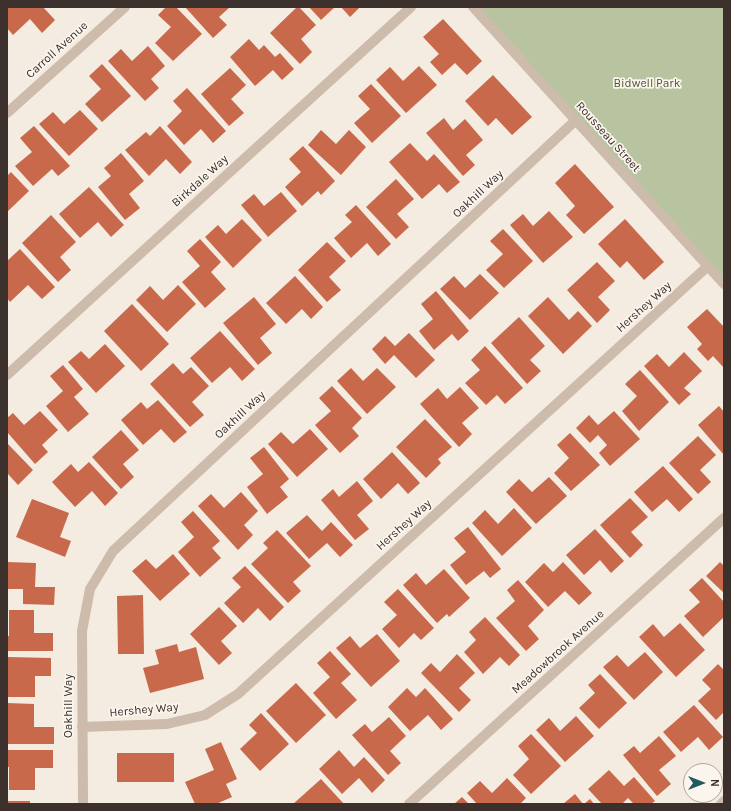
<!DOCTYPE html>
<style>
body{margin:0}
#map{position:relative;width:731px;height:811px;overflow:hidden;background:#f4ebe1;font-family:Karla,sans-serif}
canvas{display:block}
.frame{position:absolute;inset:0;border:8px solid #3b302b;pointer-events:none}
.north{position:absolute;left:683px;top:763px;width:40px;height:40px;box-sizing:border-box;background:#fbf5ee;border:1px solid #aea6a0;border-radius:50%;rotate:90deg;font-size:11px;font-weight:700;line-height:16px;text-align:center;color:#3b302b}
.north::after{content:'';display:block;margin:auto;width:14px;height:18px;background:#1f5a5e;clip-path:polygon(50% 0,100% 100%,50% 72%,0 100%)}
</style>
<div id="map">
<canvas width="731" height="811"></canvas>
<div class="frame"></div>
<div class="north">N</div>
</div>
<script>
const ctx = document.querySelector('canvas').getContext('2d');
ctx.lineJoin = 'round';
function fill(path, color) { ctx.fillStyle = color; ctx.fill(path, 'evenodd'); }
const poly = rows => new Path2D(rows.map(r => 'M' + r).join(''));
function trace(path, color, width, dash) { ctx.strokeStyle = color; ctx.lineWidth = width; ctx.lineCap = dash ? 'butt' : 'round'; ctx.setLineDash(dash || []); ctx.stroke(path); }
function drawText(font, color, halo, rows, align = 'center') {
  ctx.font = font + ' Karla,sans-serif'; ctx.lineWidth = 3.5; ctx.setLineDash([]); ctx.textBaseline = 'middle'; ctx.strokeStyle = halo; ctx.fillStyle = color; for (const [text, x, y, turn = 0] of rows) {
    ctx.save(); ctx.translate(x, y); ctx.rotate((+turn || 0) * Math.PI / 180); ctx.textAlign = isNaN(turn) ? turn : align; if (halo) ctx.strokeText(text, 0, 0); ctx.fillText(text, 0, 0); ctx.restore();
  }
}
fill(poly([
 [473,7,724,7,724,284]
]), '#b8c4a0');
fill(poly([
 [7,7,43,7,55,20,42,33,30,19,13,35,7,28],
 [166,7,176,7,202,34,173,61,155,43,171,27,158,15],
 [185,7,230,7,219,17,227,25,213,38],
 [297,7,299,7,316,25,301,39,312,52,300,64,270,33],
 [309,7,335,7,321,20],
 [341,7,360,7,350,17],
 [443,19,482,61,467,75,455,63,442,75,430,62,439,54,423,37],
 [249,39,259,50,264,45,275,57,280,53,294,69,282,80,273,70,255,86,230,57],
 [148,46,165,66,151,79,159,88,145,101,108,61,121,49,132,61],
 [102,64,131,96,102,122,85,104,101,89,89,76],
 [419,66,437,85,406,113,376,80,390,67,403,81],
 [230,68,246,85,231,99,244,113,229,126,201,94],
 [493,75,532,117,512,135,496,118,488,126,465,101],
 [371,84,401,116,372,143,354,123,370,109,358,96],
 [187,88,226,131,213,143,201,129,184,145,167,126,182,111,173,101],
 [80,110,98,129,69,156,39,124,53,112,64,124],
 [444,118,453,130,465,119,483,140,466,155,475,165,463,176,426,133],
 [34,126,70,166,58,176,52,169,33,186,15,166,32,152,20,138],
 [160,126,192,162,180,174,166,159,149,176,125,150,146,132,150,136],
 [321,130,336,144,349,130,366,147,341,175,308,145],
 [410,143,427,161,434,154,460,182,447,193,439,184,422,199,389,162],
 [303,146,335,181,321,195,318,191,302,206,285,187,301,172,289,159],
 [121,153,144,181,129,194,140,208,125,220,98,187,111,176,104,168],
 [575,164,614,207,584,234,566,215,575,206,555,183],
 [11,172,29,191,7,212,7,176],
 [396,179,414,199,397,214,409,227,396,239,366,207],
 [89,187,124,225,111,237,98,222,80,238,59,214],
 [281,192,297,211,268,237,241,205,254,194,264,206],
 [356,205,391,244,378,256,367,243,351,258,334,238,352,222,345,215],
 [549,211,573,237,543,263,510,225,523,214,533,226],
 [51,215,76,242,60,257,71,270,58,282,22,243],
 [242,219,262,240,233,268,205,237,218,225,226,234],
 [625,219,664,262,644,280,627,261,620,268,598,244],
 [503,229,533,261,504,288,486,270,503,254,490,241],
 [200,239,221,262,211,272,226,289,205,308,182,282,200,266,187,251],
 [327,242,346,261,329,277,341,290,327,302,298,270],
 [20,249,55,287,42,299,28,285,10,302,7,298,7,261],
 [597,262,615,281,598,297,610,310,597,323,567,290],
 [480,274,499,293,470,320,440,289,454,276,465,288],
 [295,276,323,307,311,319,302,309,286,324,266,303],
 [178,285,196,304,167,332,136,300,150,286,163,300],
 [436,291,469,331,458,341,452,334,434,350,419,331,433,319,421,304],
 [254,297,276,324,260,338,272,353,258,365,223,323],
 [548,297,569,320,578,311,592,326,563,354,528,316],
 [132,304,169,344,141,371,104,331],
 [707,309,724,327,724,368,713,356,708,361,697,349,702,344,687,327],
 [519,317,545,346,530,360,541,371,527,384,491,343],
 [220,331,255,369,242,381,230,367,212,383,190,358],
 [409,333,435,360,416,378,394,355,385,364,372,349,385,336,395,346],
 [105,344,125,366,96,393,68,362,81,351,89,359],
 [485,346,523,388,505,404,497,395,486,405,465,383,480,370,471,360],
 [684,352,702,371,684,388,691,394,679,405,644,366,657,354,669,367],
 [173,363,183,374,191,367,209,386,192,402,204,415,190,427,150,384],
 [63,365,83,389,74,397,89,414,68,432,46,406,63,391,50,376],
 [351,368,363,381,377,368,396,387,367,414,337,381],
 [640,370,669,402,639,431,622,411,637,396,625,384],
 [332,386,362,418,352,428,359,436,340,453,315,425,331,411,319,398],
 [460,387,479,408,462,423,472,434,459,447,420,404,438,388,447,399],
 [158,400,187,432,174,443,161,429,143,445,121,420,141,402,147,409],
 [719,406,724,412,724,455,698,425],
 [40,411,58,430,42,445,48,452,35,464,7,432,7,418,13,413,24,425],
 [614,411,640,439,610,466,599,453,607,445,598,435,590,443,576,428,589,415,598,425],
 [425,419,452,447,438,459,441,463,426,478,396,447],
 [310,429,328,449,297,477,268,444,281,432,293,444],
 [121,430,139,450,123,464,134,477,121,489,92,457],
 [570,433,600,465,571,491,554,473,569,458,557,445],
 [698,436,716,455,700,470,711,482,698,494,669,463],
 [7,443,33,470,18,485,8,474,7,475],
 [264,447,289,479,280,487,288,497,267,514,247,487,263,474,250,458],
 [392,452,420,483,408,494,398,483,381,499,363,479],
 [89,462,118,493,105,506,92,491,75,507,52,482,71,464,78,472],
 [663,466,693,499,679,512,667,499,652,512,634,492],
 [549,477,567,496,536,524,506,492,519,479,532,492],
 [357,481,373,501,357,515,369,529,355,540,321,500,333,489,339,497],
 [241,492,258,511,244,525,253,535,238,550,198,506,211,494,224,508],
 [630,498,648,517,631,532,643,545,630,558,600,525],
 [32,499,69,513,60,537,71,541,65,557,16,537],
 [514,508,532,528,502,556,472,523,485,510,498,524],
 [193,511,220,541,212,548,221,558,200,577,178,552,194,537,181,522],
 [307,515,322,531,331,522,353,545,340,557,327,543,309,559,286,533],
 [468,527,501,569,490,578,484,571,466,585,450,565,466,552,454,538],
 [595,529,624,561,611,573,600,560,584,575,566,555],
 [277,530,311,566,293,582,301,591,288,603,251,564,268,548,263,543],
 [173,554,190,574,160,601,132,571,146,559,156,569],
 [7,562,36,563,35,587,55,587,54,605,23,604,23,589,7,589],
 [563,562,592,593,579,605,565,591,548,607,525,582,544,563,553,572],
 [720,562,724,566,724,593,706,576],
 [245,566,284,607,270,621,258,608,243,623,224,603,241,587,232,578],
 [444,569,470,598,449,617,447,614,437,623,403,585,416,573,426,585],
 [702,578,724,602,724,617,703,637,684,616,700,602,689,590],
 [518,580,544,610,528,626,539,639,526,651,496,618,515,601,507,590],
 [398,589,434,628,421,640,414,633,399,648,382,629,397,615,384,602],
 [143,595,144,654,118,654,117,596],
 [219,607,237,626,221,641,232,653,219,665,190,634],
 [9,610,34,610,34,633,53,633,53,651,7,651,7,636,9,636],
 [485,617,520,655,509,666,500,657,483,674,464,652,476,640,469,632],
 [680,623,705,650,676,677,639,637,653,624,664,637],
 [377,634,400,661,371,687,336,648,350,636,360,648],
 [177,644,179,652,196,647,204,679,150,693,143,668,159,664,155,650],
 [330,651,351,674,341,683,357,700,336,719,313,693,330,677,317,663],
 [645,652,663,672,634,700,603,667,617,655,628,667],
 [457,654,475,673,459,688,471,700,459,712,421,673,431,663,440,672],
 [8,657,51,658,51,676,35,676,35,697,7,697],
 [718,664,724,670,724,712,716,720,698,701,711,689,702,680],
 [600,674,627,703,599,729,579,708,595,693,588,685],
 [296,683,326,715,296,743,266,711],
 [407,688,416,697,425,688,453,719,441,730,428,715,410,731,388,707],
 [7,703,34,704,34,727,54,727,54,744,7,744],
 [694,705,723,737,709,750,698,737,681,752,663,732],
 [261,713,289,744,260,771,240,749,257,733,249,725],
 [576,716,594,736,565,762,536,730,549,718,560,731],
 [389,717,406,736,390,751,401,763,388,775,352,735,365,724,372,732],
 [531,734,561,766,531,794,513,775,529,759,518,746],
 [659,736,676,756,659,770,671,784,657,796,623,755,634,746,640,753],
 [221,742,237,779,226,784,232,797,216,804,195,804,185,782,214,770,205,749],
 [7,750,53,750,53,768,35,768,35,790,9,790,9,767,7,767],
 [339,750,354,767,364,757,385,780,372,793,359,778,342,794,319,769],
 [117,753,174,753,174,782,117,782],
 [609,770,624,786,634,777,655,801,651,804,634,804,628,798,622,804,602,804,588,789],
 [507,778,526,798,520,804,477,804,467,793,480,781,492,793],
 [321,779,344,804,293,804],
 [575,794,583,804,563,804],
 [462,797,469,804,454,804],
 [590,799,594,804,584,804],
 [7,801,30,801,30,804,7,804]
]), '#c8694b');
trace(poly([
 [473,7,724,284],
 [7,113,125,7],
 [7,375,411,7],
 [82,727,167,724,205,715,238,694,708,266],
 [83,804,82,631,90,589,113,551,576,120],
 [409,804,724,518],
 [721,804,724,801]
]), '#cdbbac', 10);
drawText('12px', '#3b302b', '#fbf5ee', [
 ["Carroll Avenue",57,50,-42],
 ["Rousseau Street",608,137,48],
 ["Birkdale Way",200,181,-42],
 ["Oakhill Way",478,194,-43],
 ["Hershey Way",644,307,-42],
 ["Oakhill Way",240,415,-43],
 ["Hershey Way",404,525,-42],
 ["Meadowbrook Avenue",558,652,-42],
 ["Oakhill Way",69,706,-90],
 ["Hershey Way",144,710,-5]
]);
drawText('12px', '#4a5a2e', '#fbf5ee', [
 ["Bidwell Park",647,84]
]);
</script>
